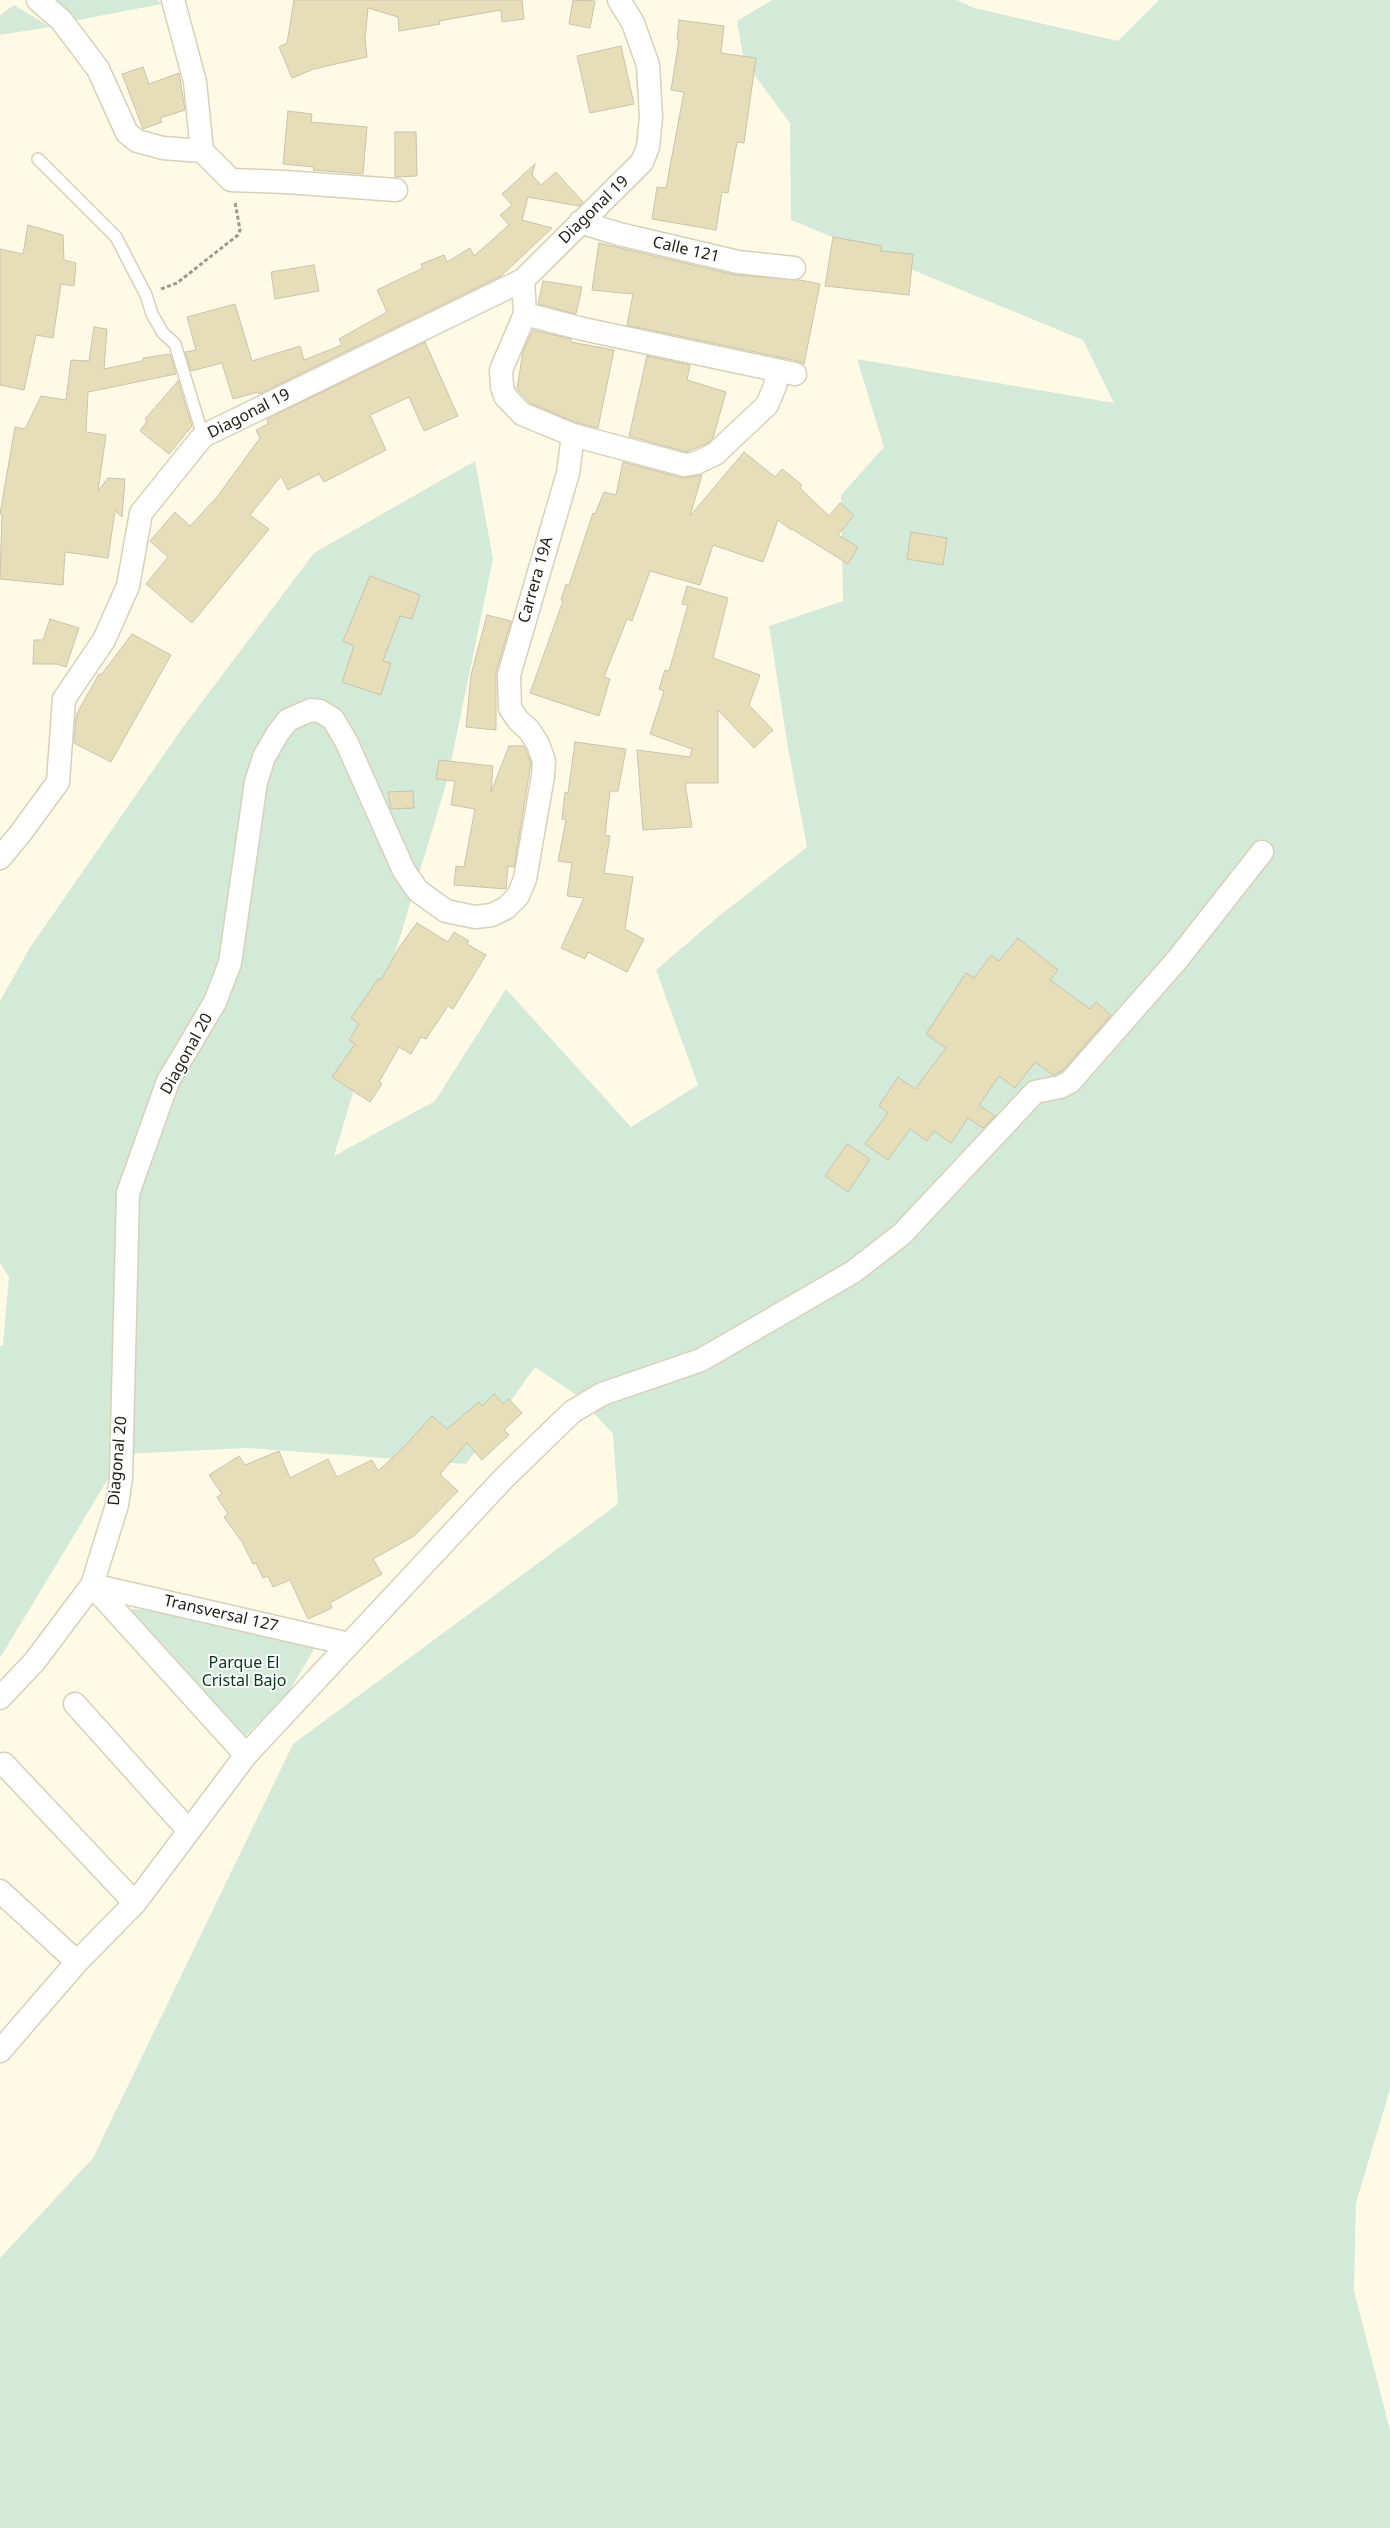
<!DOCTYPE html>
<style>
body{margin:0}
canvas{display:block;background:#fefae5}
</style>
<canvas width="1390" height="2528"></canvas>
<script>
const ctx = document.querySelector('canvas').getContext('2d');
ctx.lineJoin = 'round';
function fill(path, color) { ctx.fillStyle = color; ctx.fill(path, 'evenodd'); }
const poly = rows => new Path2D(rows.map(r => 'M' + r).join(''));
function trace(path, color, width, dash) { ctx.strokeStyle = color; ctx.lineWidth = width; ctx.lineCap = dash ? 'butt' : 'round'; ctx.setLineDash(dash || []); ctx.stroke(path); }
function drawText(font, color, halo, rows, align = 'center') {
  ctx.font = font + ' "Noto Sans",sans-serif'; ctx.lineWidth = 4; ctx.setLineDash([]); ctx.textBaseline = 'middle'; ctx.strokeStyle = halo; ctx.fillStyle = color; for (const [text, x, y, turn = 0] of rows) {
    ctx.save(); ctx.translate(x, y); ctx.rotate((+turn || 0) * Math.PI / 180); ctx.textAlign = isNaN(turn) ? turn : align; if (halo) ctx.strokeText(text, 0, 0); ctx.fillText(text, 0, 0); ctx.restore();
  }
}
fill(poly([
 [38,0,158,0,161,4,68,22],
 [772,0,957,0,974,8,1118,41,1159,0,1390,0,1390,2089,1356,2203,1354,2291,1390,2430,1390,2528,0,2528,0,2258,93,2158,293,1744,618,1504,613,1434,578,1396,535,1367,466,1464,247,1448,123,1454,0,1658,0,1346,3,1345,9,1277,0,1263,0,1001,29,949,183,727,314,553,475,461,493,559,447,781,334,1156,435,1101,506,989,631,1127,698,1085,656,970,718,917,807,847,788,748,769,626,843,601,841,495,884,447,857,359,1114,403,1083,340,791,220,790,123,744,61,737,21],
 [14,5,50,27,0,35,0,15],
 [130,1609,151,1610,317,1644,287,1695,241,1740]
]), '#d3ead8');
const building = poly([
 [294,0,522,0,524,19,502,22,501,10,439,21,440,24,399,31,398,17,368,8,365,39,367,57,314,69,292,78,279,47,287,43,294,0],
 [573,0,595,1,590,28,569,24,573,0],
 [679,20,724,26,721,53,756,58,744,143,737,142,728,193,722,192,716,230,652,219,657,187,666,188,684,92,671,90,679,40,677,40,679,20],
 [621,46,634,104,590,113,577,56,621,46],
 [143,67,149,84,179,73,185,110,160,118,162,122,143,129,122,74,143,67],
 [288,111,312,114,311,122,367,127,363,174,313,170,314,167,283,164,288,111],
 [395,132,416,132,417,176,395,177,395,132],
 [535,164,532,175,541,185,556,172,583,202,579,206,528,197,522,220,552,228,501,276,259,394,258,392,233,399,222,363,191,371,185,352,196,350,187,317,235,304,252,361,300,346,304,360,342,345,339,339,387,312,377,290,423,268,421,264,444,255,447,262,470,248,474,256,509,225,500,215,512,205,502,194,535,164],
 [28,225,63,235,64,260,76,263,74,286,61,284,53,338,36,335,24,390,0,385,0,249,23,254,28,225],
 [833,237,882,246,880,251,913,254,909,295,825,286,833,237],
 [599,243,735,275,800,280,820,284,804,364,798,361,627,325,633,294,592,290,599,243],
 [314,265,319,291,275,299,271,272,314,265],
 [543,281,582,287,576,314,538,304,543,281],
 [94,327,107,329,104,369,143,361,143,358,170,354,176,374,88,392,86,432,106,435,98,491,108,478,125,479,122,517,115,511,108,558,65,552,63,585,0,579,2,514,0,514,15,427,25,429,41,396,66,400,71,360,89,361,94,327],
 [533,330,571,339,571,342,614,350,598,428,577,423,530,403,517,389,523,351,533,330],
 [425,342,458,416,424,431,409,397,370,415,386,450,324,482,319,474,288,490,281,476,250,515,269,529,192,623,146,584,168,557,150,541,175,512,190,526,217,497,260,438,256,430,268,424,267,419,425,342],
 [647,356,690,365,687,380,726,392,713,438,708,443,686,452,629,436,647,356],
 [178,381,192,426,169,454,140,431,147,421,145,419,178,381],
 [744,452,775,477,782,469,802,485,800,488,829,516,840,503,854,515,838,535,858,547,848,564,792,529,791,530,778,520,763,562,713,545,700,585,650,571,632,621,627,619,604,677,610,679,599,716,530,693,563,601,561,600,566,584,569,585,593,513,595,514,604,492,616,495,623,462,682,478,702,475,690,516,744,452],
 [911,532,947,538,943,565,907,559,911,532],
 [370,576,420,595,412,619,400,616,383,661,391,663,381,695,342,682,354,646,343,641,370,576],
 [687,586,728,598,713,658,760,675,749,705,773,730,754,748,718,710,718,783,685,783,692,827,643,830,637,750,690,757,692,749,650,734,664,691,659,689,665,670,669,671,688,605,682,604,687,586],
 [487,615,511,621,496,672,496,730,466,727,471,675,487,615],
 [50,619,79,628,66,667,56,664,33,664,34,640,43,640,50,619],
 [132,634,171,655,111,762,74,743,76,717,78,716,76,715,99,674,101,675,132,634],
 [575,742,626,749,618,791,610,791,605,835,610,836,604,873,633,877,625,929,644,939,627,972,588,952,585,959,561,948,584,898,567,896,572,863,558,861,566,820,562,819,565,792,568,793,575,742],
 [509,746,524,746,531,763,514,867,508,866,506,889,454,885,456,866,464,867,475,809,451,805,455,781,436,779,439,760,493,766,491,792,509,746],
 [413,791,414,808,391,809,388,792,413,791],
 [417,923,448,942,454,932,469,941,467,944,486,955,453,1009,448,1006,426,1039,421,1037,411,1054,399,1047,379,1082,382,1084,370,1102,332,1077,355,1044,349,1040,359,1024,351,1018,379,978,381,980,400,946,417,923],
 [1018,938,1058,970,1050,980,1090,1009,1096,1002,1111,1015,1062,1071,1053,1075,1035,1062,1015,1088,999,1076,979,1105,995,1116,983,1128,968,1118,951,1143,934,1131,927,1141,910,1129,888,1160,865,1144,888,1113,879,1106,898,1077,915,1089,946,1048,926,1034,966,973,974,978,991,955,999,961,1018,938],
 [847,1144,870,1159,848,1192,825,1176,847,1144],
 [494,1394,503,1404,509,1399,522,1413,504,1430,509,1435,482,1460,467,1443,440,1474,458,1491,414,1536,373,1559,382,1574,330,1603,332,1608,308,1619,290,1580,273,1587,268,1576,263,1578,256,1563,253,1564,242,1542,224,1517,228,1514,217,1497,222,1494,209,1475,239,1456,245,1465,279,1451,290,1478,328,1459,337,1477,372,1460,378,1471,402,1449,432,1416,447,1429,479,1402,482,1406,494,1394]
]);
fill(building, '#e6deb9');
trace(building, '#c9c3ab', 1);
const lane = poly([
 [38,159,116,237,146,295,152,314,163,333,175,344,203,436]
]);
const street = poly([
 [38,0,61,20,98,69,127,133,137,141,163,148,202,151,231,180,286,182,396,190],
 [173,0,195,82,202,151],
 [580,222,619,234,738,262,794,268],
 [525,314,583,329,795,374],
 [573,435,685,465,696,463,715,454,767,405,775,386,777,371],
 [0,858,20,834,58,782,64,699,104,640,128,586,141,513,203,436,523,280,642,162,648,147,651,117,648,65,633,23,619,0],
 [92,1585,349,1644],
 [92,1585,246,1755],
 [0,1698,35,1661,92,1585,117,1505,121,1477,128,1193,168,1081,215,1002,230,963,256,782,264,757,278,733,288,720,311,710,320,711,333,719,346,741,404,871,418,891,446,911,475,917,492,915,506,908,518,896,525,879,543,776,544,761,538,744,529,730,518,720,510,708,509,675,568,473,573,435,522,414,505,396,502,387,501,370,525,314,523,280],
 [75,1704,189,1831],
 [4,1764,135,1903],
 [0,1891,77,1962],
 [0,2051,77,1962,135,1903,246,1755,505,1477,572,1412,602,1394,701,1360,853,1272,902,1234,1035,1092,1060,1087,1070,1082,1177,960,1262,852]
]);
trace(lane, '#d7d1b8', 14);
trace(street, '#d7d1b8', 25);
trace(poly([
 [161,289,177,283,238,235,240,230,235,202]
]), '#9d9a8a', 3, [4, 2.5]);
trace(lane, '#fff', 11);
trace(street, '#fff', 22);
drawText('16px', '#1f1d14', '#fff', [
 ["Diagonal 19",594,210,-44],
 ["Calle 121",686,250,13],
 ["Diagonal 19",249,414,-27],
 ["Carrera 19A",536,580,-74],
 ["Diagonal 20",187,1054,-61],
 ["Diagonal 20",118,1461,-85],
 ["Transversal 127",221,1614,13]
]);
drawText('16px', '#013a1a', '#fff', [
 ["Parque El",244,1663],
 ["Cristal Bajo",244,1681]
]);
</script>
